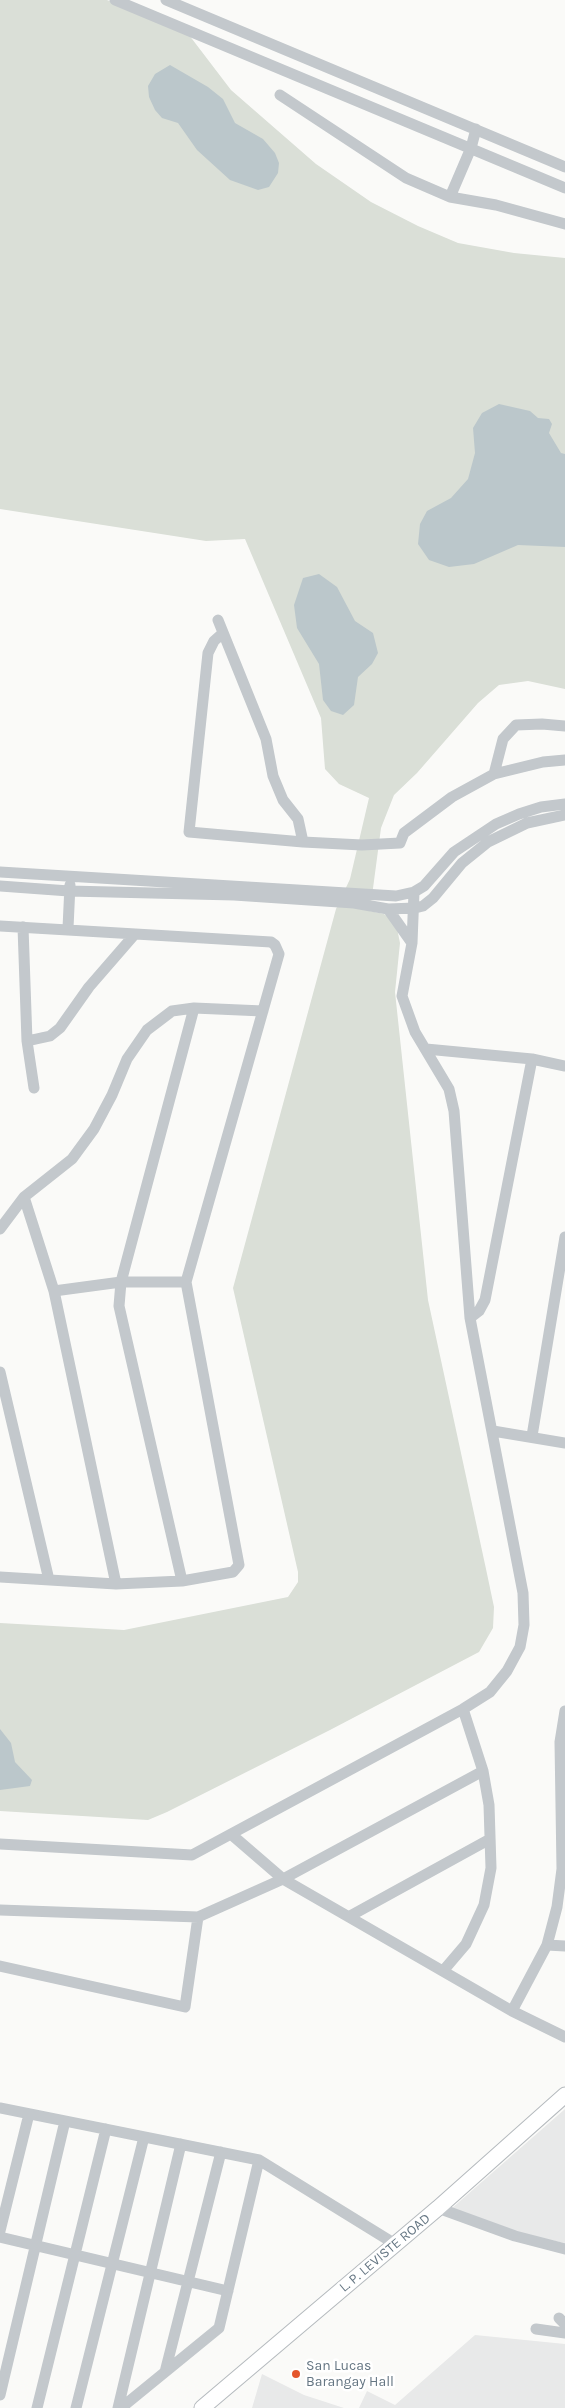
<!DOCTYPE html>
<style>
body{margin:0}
canvas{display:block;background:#fafaf8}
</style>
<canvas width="565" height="2408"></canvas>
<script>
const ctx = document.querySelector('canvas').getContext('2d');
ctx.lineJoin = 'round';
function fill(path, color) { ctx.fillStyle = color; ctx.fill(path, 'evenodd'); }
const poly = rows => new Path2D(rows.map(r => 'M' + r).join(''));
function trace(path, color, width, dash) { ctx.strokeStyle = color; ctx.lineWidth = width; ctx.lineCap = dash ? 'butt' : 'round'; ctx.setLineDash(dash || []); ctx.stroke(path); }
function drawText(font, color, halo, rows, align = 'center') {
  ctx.font = font + ' Karla,sans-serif'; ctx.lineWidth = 5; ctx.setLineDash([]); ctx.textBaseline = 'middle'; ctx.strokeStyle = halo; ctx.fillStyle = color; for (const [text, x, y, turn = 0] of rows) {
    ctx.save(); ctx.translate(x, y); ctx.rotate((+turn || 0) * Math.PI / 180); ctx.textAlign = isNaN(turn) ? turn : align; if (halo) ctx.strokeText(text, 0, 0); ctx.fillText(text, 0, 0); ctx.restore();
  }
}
fill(poly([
 [565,2109,565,2243,516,2233,451,2209],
 [475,2335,565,2344,565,2408,359,2408,367,2391,395,2405],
 [262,2374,304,2395,344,2408,252,2408]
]), '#e8e9e9');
fill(poly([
 [0,0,107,0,186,31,231,90,316,164,371,202,418,226,458,243,514,253,565,258,565,689,528,681,499,685,478,703,417,773,394,795,381,828,370,911,384,914,396,923,400,943,395,992,428,1300,486,1569,494,1607,493,1628,479,1652,330,1730,167,1812,148,1820,0,1811,0,1623,124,1630,288,1597,298,1582,298,1572,233,1288,336,909,350,879,369,798,339,784,325,769,321,718,245,539,206,541,0,509]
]), '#dadfd7');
fill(poly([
 [170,65,208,87,223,99,235,123,263,139,275,153,279,163,278,173,269,187,258,190,230,180,197,150,178,123,162,118,155,110,149,97,148,86,155,74],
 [499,404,530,411,538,418,549,419,552,424,549,433,561,453,565,454,565,547,518,545,474,564,449,567,429,560,418,544,420,524,427,511,451,498,468,479,475,453,473,428,482,413],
 [319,574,337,587,355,621,373,633,378,653,372,664,358,677,354,705,343,715,331,711,323,700,319,664,297,628,294,605,303,578],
 [0,1729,11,1743,15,1762,32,1780,30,1786,0,1790]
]), '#bbc7cb');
const major = poly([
 [202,2408,438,2208,565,2095]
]);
trace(major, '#b5babe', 17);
trace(poly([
 [115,0,565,188],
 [166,0,565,167],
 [280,95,406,178,450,197,496,205,565,224],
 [450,197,471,148,476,129],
 [218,620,266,739,273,776,283,800,298,819,303,842],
 [223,633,214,641,208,653,189,832,303,842,362,845,400,843,404,833,452,797,494,774,543,762,565,760],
 [494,774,503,739,516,725,542,724,565,726],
 [0,872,396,896,414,892,424,886,454,852,496,824,519,814,541,807,565,804],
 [0,886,69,891,234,895,354,903,388,909,415,908,423,906,433,898,462,863,488,842,527,823,565,815],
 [388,909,412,943],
 [0,926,271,942,275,945,279,954,186,1282,239,1565,233,1572,182,1581,116,1584,0,1577],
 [23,927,27,1041,34,1088],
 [68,928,70,885],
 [27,1041,50,1036,60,1028,89,987,135,934],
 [426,1049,532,1059,565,1066],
 [24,1197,54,1291,116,1584],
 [0,1229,24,1197,72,1159,94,1129,112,1095,127,1059,147,1030,172,1011,194,1008,263,1011],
 [54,1291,121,1282,186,1282],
 [470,1318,479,1311,485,1300,532,1059],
 [0,1372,49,1580],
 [493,1431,565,1443],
 [532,1436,565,1237],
 [182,1581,119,1306,121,1282,194,1008],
 [232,1835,283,1879,512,2011,565,2037],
 [0,1844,192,1855,463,1709,490,1692,507,1671,520,1647,524,1625,523,1593,470,1318,454,1111,449,1089,415,1032,402,996,412,943,414,892],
 [0,1910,198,1917,283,1879,483,1771],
 [350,1916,490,1839],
 [547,1945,565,1946],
 [0,1966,185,2007,198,1917],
 [443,1971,466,1944,484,1905,491,1868,489,1805,483,1771,463,1709],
 [512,2011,547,1945,557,1907,562,1869,560,1742,565,1711],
 [0,2108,259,2160,395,2244],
 [438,2208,515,2236,565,2249],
 [0,2231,29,2114],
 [0,2237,228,2291],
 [559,2318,565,2324],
 [536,2329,565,2333],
 [165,2372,221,2152],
 [0,2395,65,2121],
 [37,2408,106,2129],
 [76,2408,144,2137],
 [118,2408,181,2144],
 [121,2408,219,2328,259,2160]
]), '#c3c8cc', 11);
trace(major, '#fff', 15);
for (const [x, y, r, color] of [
 [296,2374,5,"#e4572e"]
]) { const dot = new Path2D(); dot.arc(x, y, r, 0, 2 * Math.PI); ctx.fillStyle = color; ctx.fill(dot); trace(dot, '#fff', 2); }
drawText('14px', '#657683', '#fff', [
 ["L. P. LEVISTE ROAD",385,2253,-40]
]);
drawText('14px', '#657683', '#fff', [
 ["San Lucas",306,2366],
 ["Barangay Hall",306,2382]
], 'left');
</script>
